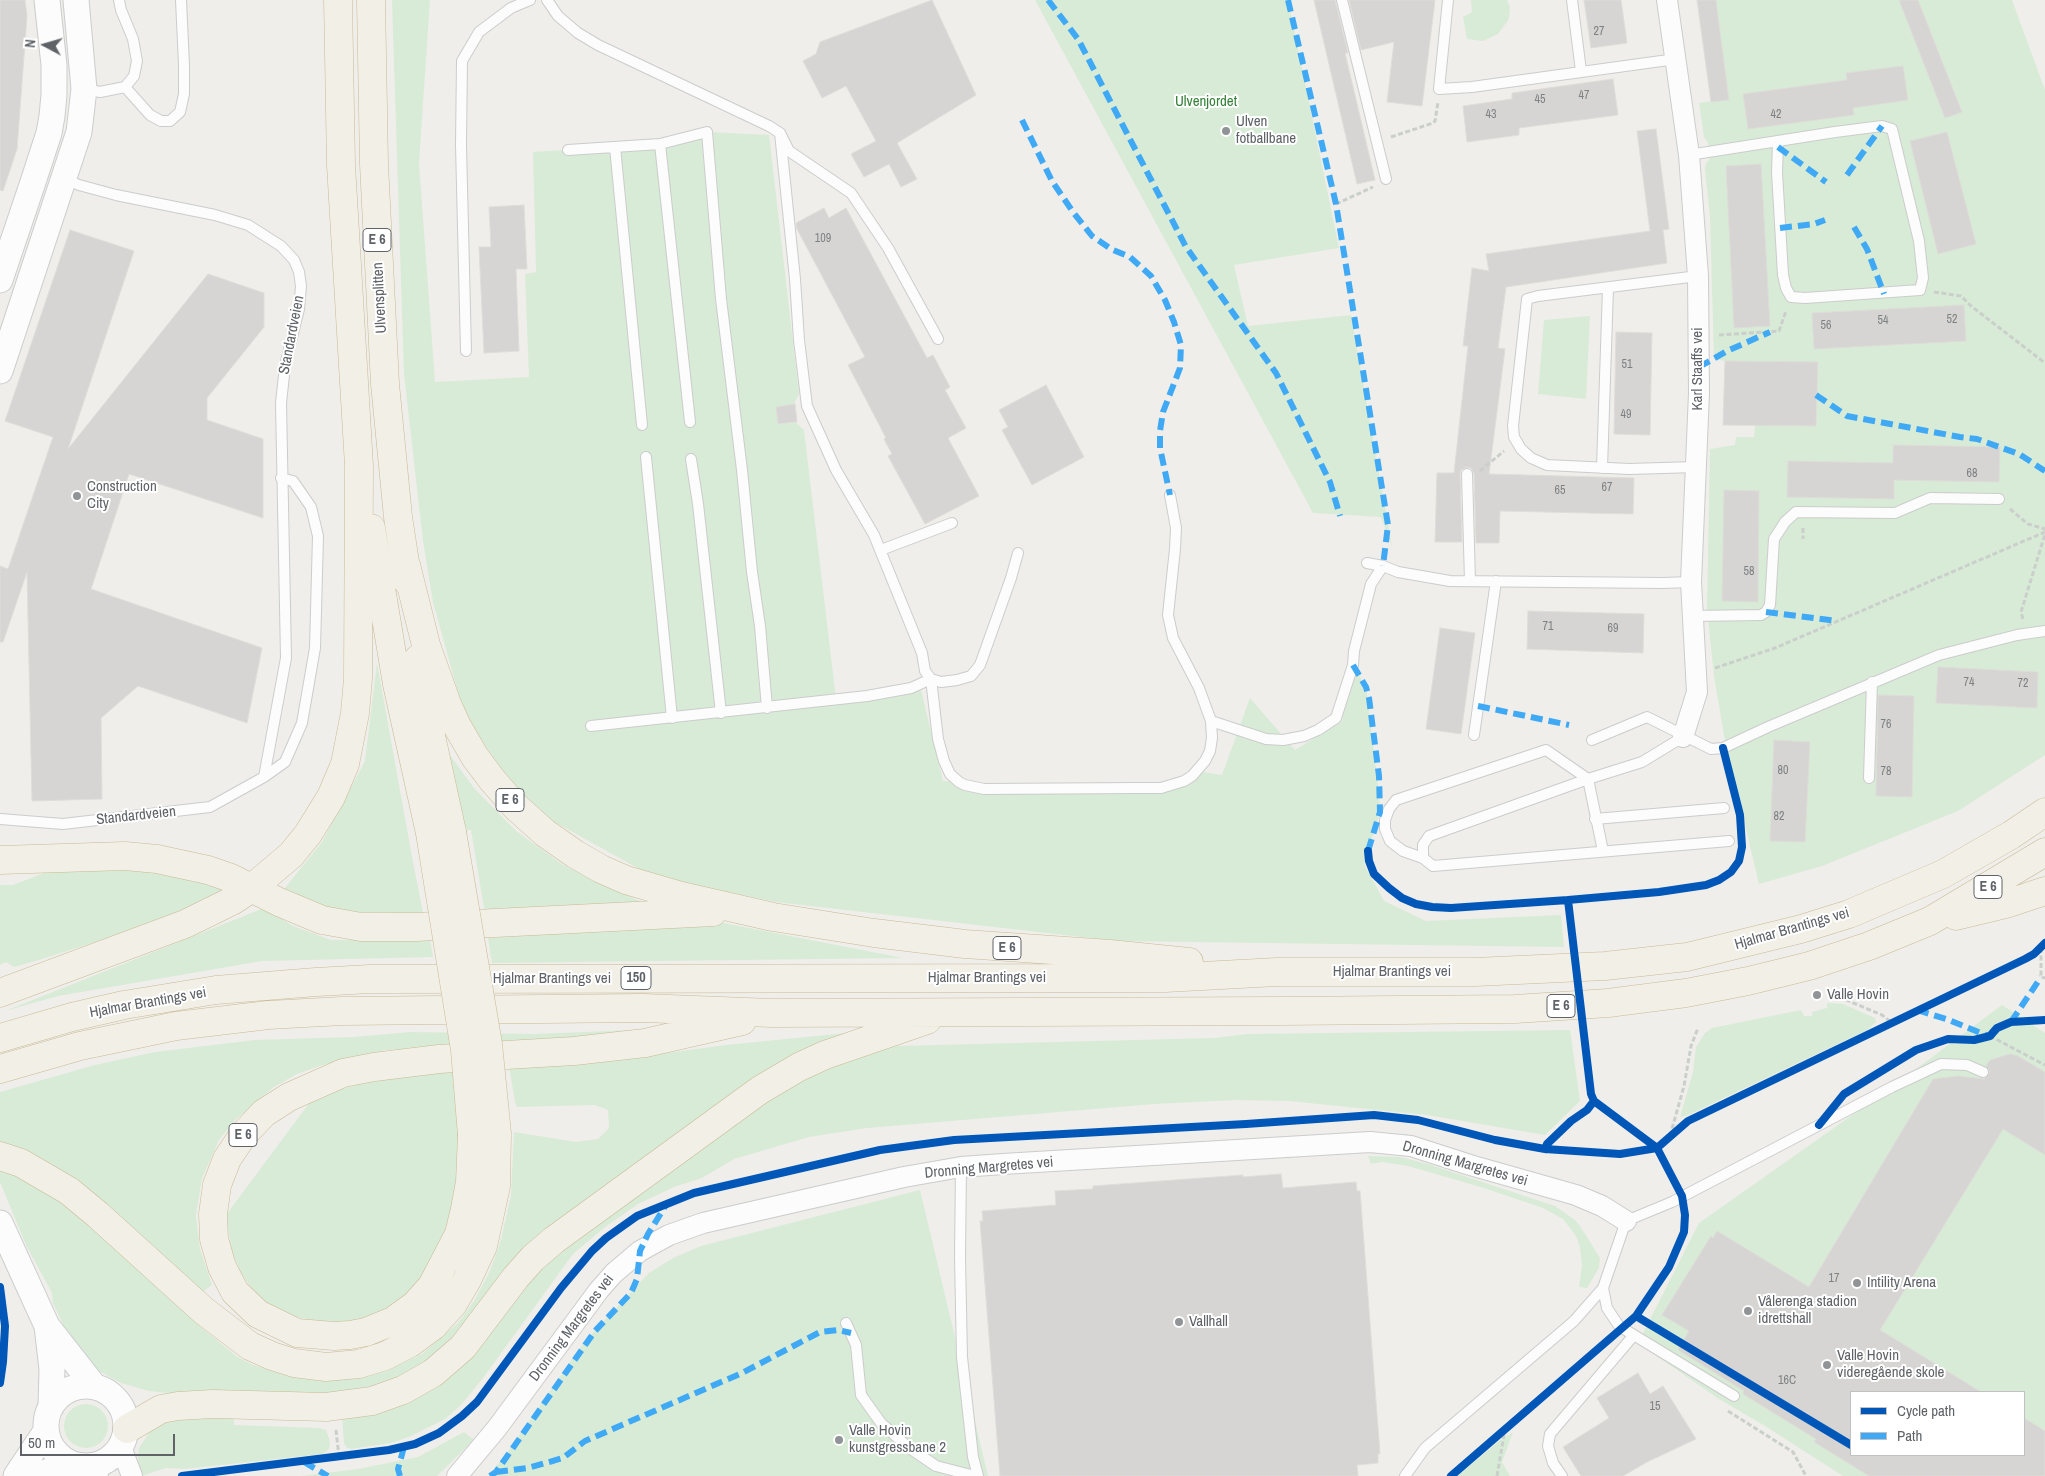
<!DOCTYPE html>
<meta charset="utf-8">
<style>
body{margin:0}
#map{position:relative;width:2045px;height:1476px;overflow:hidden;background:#efeeea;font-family:"Archivo Narrow",sans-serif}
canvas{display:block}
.legend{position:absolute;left:1850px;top:1391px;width:175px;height:65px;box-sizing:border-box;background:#fff;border:1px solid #bfc1c3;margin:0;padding:6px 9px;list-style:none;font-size:15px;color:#5f6368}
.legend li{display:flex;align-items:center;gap:10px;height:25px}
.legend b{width:25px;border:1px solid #bfc1c3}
.north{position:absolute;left:20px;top:20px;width:50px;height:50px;-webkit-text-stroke:4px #fff;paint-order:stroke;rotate:276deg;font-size:14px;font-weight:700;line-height:20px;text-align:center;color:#5f6368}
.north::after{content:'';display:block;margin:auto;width:18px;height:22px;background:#5f6368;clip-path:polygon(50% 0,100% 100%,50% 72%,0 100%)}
.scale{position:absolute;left:20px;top:1434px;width:155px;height:22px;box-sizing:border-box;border:2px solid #5f6368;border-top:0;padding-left:6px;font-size:15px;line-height:18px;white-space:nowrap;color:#5f6368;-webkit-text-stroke:4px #fff;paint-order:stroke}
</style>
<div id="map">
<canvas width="2045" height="1476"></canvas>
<ul class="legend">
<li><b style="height:6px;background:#0057b8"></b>Cycle path</li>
<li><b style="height:6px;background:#3fa9f5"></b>Path</li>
</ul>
<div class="north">N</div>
<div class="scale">50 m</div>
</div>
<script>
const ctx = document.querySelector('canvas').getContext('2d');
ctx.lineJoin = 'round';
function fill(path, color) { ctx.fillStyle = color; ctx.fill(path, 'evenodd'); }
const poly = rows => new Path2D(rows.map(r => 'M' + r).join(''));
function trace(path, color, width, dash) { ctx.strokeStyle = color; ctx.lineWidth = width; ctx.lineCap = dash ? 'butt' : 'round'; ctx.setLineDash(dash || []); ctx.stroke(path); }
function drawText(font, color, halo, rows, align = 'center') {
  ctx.font = font + ' "Archivo Narrow",sans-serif'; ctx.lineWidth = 4; ctx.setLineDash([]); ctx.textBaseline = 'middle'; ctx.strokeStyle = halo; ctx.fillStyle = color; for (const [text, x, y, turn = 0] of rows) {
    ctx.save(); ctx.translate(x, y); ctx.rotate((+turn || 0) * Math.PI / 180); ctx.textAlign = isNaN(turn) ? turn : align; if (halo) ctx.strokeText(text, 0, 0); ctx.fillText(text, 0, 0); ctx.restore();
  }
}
fill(poly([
 [392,0,430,0,419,163,435,382,529,377,525,274,536,272,533,152,615,147,707,132,769,135,799,394,794,404,776,407,778,424,796,423,804,430,836,699,921,690,943,781,1159,792,1203,772,1222,775,1250,698,1295,750,1342,721,1353,665,1366,687,1379,794,1380,812,1364,864,1384,901,1426,921,1561,915,1564,947,1117,941,776,902,652,876,531,809,465,718,433,602,423,541,404,374],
 [1035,0,1288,0,1339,248,1234,265,1248,326,1351,315,1392,547,1381,517,1313,513],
 [1471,0,1507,0,1510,7,1509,19,1498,34,1483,41,1467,39,1463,17,1472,12],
 [1716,0,2012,0,2045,90,2045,755,1958,811,1822,866,1759,884,1724,735,1714,676,1707,608,1710,449,1735,445,1736,437,1754,437,1755,425,1816,426,1818,363,1725,361,1714,359,1710,217,1705,169,1706,163,1709,160,1710,152,1708,143,1704,137,1699,103,1729,99],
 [1590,316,1586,399,1538,394,1544,320],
 [377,663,412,857,423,913,353,912,313,905,284,889,322,842,365,761],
 [441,743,474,788,516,831,563,865,648,905,485,914,471,830,459,830],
 [65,865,163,870,226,890,161,921,42,959,14,967,6,962,0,965,0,885,13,885],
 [264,908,293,926,331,940,430,940,433,957,262,961,58,996,5,1011],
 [718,922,903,958,492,963,488,938],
 [1827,1003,1843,1004,1875,1018,1876,1022,1867,1030,1686,1116,1680,1117,1693,1072,1696,1047,1705,1033,1712,1028,1801,1010,1804,1016,1812,1016,1812,1012,1827,1008],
 [2002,1005,2045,1033,2045,1476,1843,1476,1765,1426,1719,1399,1638,1343,1699,1223,1892,1087],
 [1851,1392,2024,1392,2024,1455,1851,1455],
 [637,1030,637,1035,386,1050,323,1065,297,1074,274,1087,235,1120,219,1140,202,1178,196,1215,198,1233,200,1249,212,1285,201,1293,80,1183,51,1164,25,1152,0,1144,0,1092,95,1065,155,1052,255,1040,354,1037,411,1032,533,1034],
 [1570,1030,1580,1101,1545,1135,1427,1115,1289,1101,1237,1100,1154,1104,867,1128,809,1137,734,1159,702,1178,674,1187,638,1204,605,1227,573,1254,483,1378,461,1405,445,1419,411,1436,391,1443,351,1449,346,1447,344,1443,342,1416,379,1409,544,1262,792,1081,884,1048,897,1046,1215,1038,1247,1034],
 [846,1033,830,1044,480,1313,432,1362,369,1393,180,1394,149,1391,121,1383,90,1366,71,1342,53,1303,52,1293,26,1245,0,1182,0,1168,35,1184,72,1209,203,1329,236,1356,253,1365,291,1377,335,1380,358,1378,387,1371,422,1354,458,1323,474,1301,490,1271,501,1240,511,1195,514,1132,576,1142,598,1139,609,1128,608,1110,595,1105,517,1107,515,1102,509,1066,629,1058,726,1045],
 [453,1071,461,1158,449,1227,424,1278,406,1295,386,1308,369,1317,346,1322,321,1323,297,1317,271,1306,255,1293,241,1273,232,1252,226,1215,310,1102,335,1091,367,1082,399,1076],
 [1368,1156,1400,1157,1428,1164,1555,1206,1575,1220,1580,1226,1600,1258,1599,1268,1587,1288,1579,1287,1582,1266,1580,1247,1576,1236,1563,1219,1543,1208,1484,1188,1408,1166,1382,1162,1371,1164],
 [920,1190,988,1476,488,1476,507,1453,584,1342,649,1273,673,1258,701,1246],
 '64 1426a22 22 0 1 1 44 0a22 22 0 1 1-44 0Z',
 [234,1414,234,1425,319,1428,326,1430,330,1442,329,1449,323,1454,185,1469,166,1468,141,1476,138,1460,139,1448,151,1430,171,1417],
 [464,1432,474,1440,437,1476,302,1476,358,1469,418,1457],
 [1513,1432,1502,1462,1510,1476,1457,1476,1499,1441]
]), '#d8ebd6');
const building = poly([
 [0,0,25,0,27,16,17,149,3,191,0,190,0,0],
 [932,0,976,95,897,143,917,179,901,187,889,164,864,177,851,154,876,141,846,86,822,98,803,61,816,54,820,42,932,0],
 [1314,0,1335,0,1348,53,1345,53,1375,180,1357,184,1314,0],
 [1349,0,1435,0,1422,106,1387,102,1394,42,1361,50,1349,0],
 [1584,0,1621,0,1627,43,1591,48,1584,0],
 [1697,0,1716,0,1729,100,1711,102,1697,0],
 [1899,0,1918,0,1962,112,1945,118,1899,0],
 [1903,66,1908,100,1853,108,1854,115,1748,129,1743,94,1847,80,1846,73,1903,66],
 [1613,79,1618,115,1519,128,1519,135,1467,142,1463,106,1512,99,1512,93,1613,79],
 [1656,129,1669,229,1663,230,1667,263,1506,287,1498,348,1505,349,1489,474,1634,478,1633,514,1500,511,1499,543,1476,543,1474,474,1471,468,1466,467,1461,470,1460,474,1462,542,1435,542,1437,473,1454,473,1468,346,1463,346,1472,268,1489,271,1486,254,1650,231,1637,131,1656,129],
 [1947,132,1976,244,1938,254,1910,141,1947,132],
 [1761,164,1770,326,1734,328,1726,166,1761,164],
 [524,205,527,269,516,269,519,351,484,353,479,247,491,247,489,207,524,205],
 [824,208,829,218,846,208,927,358,933,355,950,387,945,390,966,428,948,438,979,496,925,524,888,456,892,454,884,439,886,438,848,365,865,357,797,229,796,223,824,208],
 [70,230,134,251,68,449,208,274,264,293,264,327,207,398,207,420,263,439,263,518,129,474,91,589,262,648,247,723,138,686,101,718,102,799,32,801,27,572,3,642,0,642,0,566,8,569,53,437,5,421,70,230],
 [1964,305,1966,341,1814,349,1812,313,1964,305],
 [1616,332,1652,333,1650,435,1614,434,1616,332],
 [1725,361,1818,362,1816,426,1723,425,1725,361],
 [1046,385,1084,457,1032,485,1002,430,1008,427,999,410,1046,385],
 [795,404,797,422,778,424,776,407,795,404],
 [1893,445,2000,447,1999,482,1894,480,1894,499,1787,497,1788,461,1893,463,1893,445],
 [1724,490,1759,491,1758,602,1722,601,1724,490],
 [1528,611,1644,614,1643,653,1527,649,1528,611],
 [1440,628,1475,633,1461,734,1426,729,1440,628],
 [1938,667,2038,672,2037,708,1936,703,1938,667],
 [1878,695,1914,696,1912,797,1876,796,1878,695],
 [1774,740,1810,742,1805,842,1770,841,1774,740],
 [2010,1054,2018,1056,2045,1072,2045,1155,2003,1129,1880,1330,1981,1392,1851,1392,1851,1455,2024,1455,2024,1418,2045,1431,2045,1476,1869,1476,1814,1442,1816,1439,1743,1394,1744,1391,1678,1350,1689,1331,1662,1315,1711,1236,1713,1238,1717,1231,1809,1287,1933,1079,1958,1076,1984,1079,1989,1074,1990,1071,1986,1066,1990,1060,2010,1054],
 [1281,1174,1283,1188,1356,1182,1357,1191,1360,1191,1380,1454,1378,1454,1378,1463,1357,1465,1358,1476,1000,1476,980,1221,983,1221,982,1211,1056,1205,1055,1191,1093,1189,1093,1186,1243,1175,1243,1177,1281,1174],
 [1638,1373,1650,1394,1663,1386,1696,1439,1647,1462,1623,1476,1581,1476,1563,1447,1609,1418,1597,1398,1638,1373]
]);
fill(building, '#d6d5d3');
trace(building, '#deddd9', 1);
const service = poly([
 [547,0,558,16,578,33,598,45,769,126,780,133,789,151,851,193,888,248,938,339],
 [1342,0,1386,179],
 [1448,0,1439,89,1472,87,1676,59],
 [1572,0,1581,71],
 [125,87,150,115,161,121,170,121,180,112,184,94,184,65,181,0],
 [84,89,100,92,125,87,134,76,137,61,133,39,121,10,119,0],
 [780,133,795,279,799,340,807,406,836,470,874,535,922,653,925,671,931,679,941,682,957,680,971,676,980,665,1011,578,1018,553],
 [660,144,690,422],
 [615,147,642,425],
 [568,150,660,144,707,132,721,299,742,470,752,572,760,626,767,708],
 [1689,155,1835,132,1882,126,1892,129,1919,241,1923,278,1920,290,1805,298,1791,297,1786,288,1783,275,1777,172,1778,142],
 [65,179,79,185,116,195,215,215,248,225,281,246,294,260,299,272,301,286,299,309,285,366,281,403,286,658,264,777],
 [466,351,461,145,462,61,479,32,511,8,530,0],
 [646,457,672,718],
 [691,459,698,504,721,713],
 [1696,467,1629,469,1547,465,1531,458,1521,449,1514,437,1513,426,1527,299,1538,296,1698,276],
 [1602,468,1608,288],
 [1467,474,1470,581],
 [1170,495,1176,528,1175,549,1168,615,1173,638,1199,688,1211,721,1266,739,1283,740,1304,736,1318,730,1336,718,1353,665,1354,651,1371,584,1383,566],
 [881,550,952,523],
 [1367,563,1383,566,1398,572,1450,581,1663,583,1691,582],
 [1691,616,1761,615,1766,612,1770,605,1774,539,1785,522,1796,512,1895,513,1930,498,1999,499],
 [591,726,867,696,911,688,931,679,938,739,944,761,950,774,959,782,965,785,984,789,1137,788,1161,788,1184,781,1192,776,1205,761,1210,751,1212,738,1211,721],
 [1474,735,1496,581],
 [1683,737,1642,762,1588,779,1429,836,1423,845,1423,858,1433,866,1729,841],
 [1592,740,1647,717,1711,749,1723,748,1768,727,1939,655,2017,635,2045,631],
 [1869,778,1872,682],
 [0,819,63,824,210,807,264,777,285,762,302,723,315,648,318,536,311,507,293,481,281,478],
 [1595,819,1724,808],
 [1423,858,1403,851,1390,841,1385,829,1385,820,1389,809,1396,800,1546,750,1588,779,1603,851],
 [961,1167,960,1257,962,1357,973,1457,978,1476],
 [1603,1288,1607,1308,1619,1326,1734,1396],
 [846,1323,856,1345,861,1395,881,1423,908,1447,936,1466,975,1476],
 [1405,1476,1425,1448,1574,1321,1603,1288,1626,1221,1672,1202,1892,1087,1941,1064,1967,1065,1983,1072],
 [1562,1476,1553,1463,1548,1446,1550,1434,1634,1335]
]);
const minor = poly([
 [1667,0,1689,155,1698,276,1699,393,1691,582,1697,692,1683,737],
 [121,1447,132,1476],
 [88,1466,98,1476],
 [457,1476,497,1428,599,1290,614,1273,640,1251,669,1235,703,1223,904,1177,961,1167,1003,1164,1370,1142,1411,1146,1470,1165,1576,1195,1602,1206,1626,1221]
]);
const tertiary = poly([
 [0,280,33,182,49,133,52,116,54,95,54,65,47,0],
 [0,371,79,132,84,89,76,0],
 [0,1223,47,1326,94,1386],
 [47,1326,52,1369,51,1406],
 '46 1426a40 40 0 1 1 80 0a40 40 0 1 1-80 0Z',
 [16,1476,46,1431],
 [36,1476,70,1463]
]);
const trunk = poly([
 [371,0,374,164,385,384,398,517,408,582],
 [371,528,397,684,430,833],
 [406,565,426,645,447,704,457,726,475,757,493,781,516,807,545,833,575,854,601,869,626,880,681,896,773,917,874,933,965,944,1110,954,1189,962],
 [418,659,428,722,452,832],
 [0,860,125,856,157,859,208,870,231,878,279,902,322,920,361,927,416,927,713,912],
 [1956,916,2006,904,2045,891],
 [0,993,185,924,232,901,252,888,291,855,308,834,331,797,345,764,355,713,358,679,359,466,341,165,338,0],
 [0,1038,72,1017,124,1005,216,990,316,982,370,979,1165,978,1277,972,1475,972,1605,966,1687,957,1801,929,1849,914,1943,874,2011,835,2045,812],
 [0,1069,80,1046,176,1026,268,1015,342,1011,643,1008,772,1013,1279,1011,1515,1009,1608,1003,1686,993,1748,981,1809,966,1869,946,1930,921,2045,852],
 [472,1135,470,1182,465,1209,459,1234,432,1286,415,1305,393,1321,366,1332,350,1335,334,1336,297,1333,258,1314,235,1292,222,1267,214,1239,213,1214,217,1185,227,1159,243,1135,264,1113,289,1097,343,1073,374,1067,439,1059,574,1051,645,1043,742,1021],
 [0,1156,21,1163,69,1191,98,1215,204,1311,250,1346,272,1356,294,1363,326,1367,359,1364,385,1356,410,1343,433,1326,453,1304,467,1280,483,1246,496,1186,497,1134],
 [127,1429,161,1409,178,1406,213,1404,326,1407,372,1401,403,1390,433,1373,463,1347,516,1277,533,1258,554,1240,760,1090,799,1067,825,1055,927,1020]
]);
trace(service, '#cbcccc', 12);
trace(minor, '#cbcccc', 22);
trace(tertiary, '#cbcccc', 27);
trace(trunk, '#c8b996', 29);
trace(poly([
 [1391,137,1433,123,1435,121,1438,102],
 [1336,204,1373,187],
 [1934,292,1961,296,1971,306,2045,363],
 [1719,335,1779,331,1786,311],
 [1480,471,1504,451],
 [2010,509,2028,524,2045,529],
 [1803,528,1803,539],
 [2023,619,2021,612,2045,534],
 [1715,668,1775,648,2045,532],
 [2041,948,2041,977,2045,978],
 [1831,996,1844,999,1882,1015,1892,1023],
 [1990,1036,2045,1065],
 [1670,1136,1684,1086,1691,1046,1698,1028],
 [1728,1411,1793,1452,1806,1476],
 [336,1430,339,1457],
 [1497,1476,1505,1429]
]), '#cacfcc', 3, [5, 2.5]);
trace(service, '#fdfcfc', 10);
trace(minor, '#fdfcfc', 20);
trace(tertiary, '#fdfcfc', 25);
trace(trunk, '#f2f0e6', 28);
const trunkBridge = poly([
 [452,832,488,1044,497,1134],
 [430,833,465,1050,472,1135]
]);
trace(trunkBridge, '#c8b996', 29, []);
trace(trunkBridge, '#f2f0e6', 28);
trace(poly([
 [1048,0,1078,39,1186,247,1276,373,1330,482,1340,516],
 [1288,0,1336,204,1348,278,1388,525,1383,566],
 [1022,120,1052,181,1073,212,1092,236,1111,249,1130,257,1151,276,1165,300,1174,322,1181,345,1180,368,1163,412,1160,431,1160,448,1170,495],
 [1778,147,1826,182],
 [1847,175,1882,126],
 [1854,227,1867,249,1884,294],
 [1780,228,1814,224,1825,220],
 [1699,367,1727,351,1770,332],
 [1816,395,1847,416,1960,437,1977,439,2019,454,2045,471],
 [1766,612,1837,621],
 [1353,665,1366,687,1369,698,1379,776,1380,812,1368,851],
 [1478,706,1569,725],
 [1917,1010,1949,1020,1988,1036],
 [2011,1022,2041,977],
 [304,1462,328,1476],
 [496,1472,528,1468,563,1458,585,1441,742,1373,820,1332,838,1330,851,1333],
 [400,1476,398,1469,404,1447],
 [490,1476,496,1472,595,1331,631,1293,637,1279,640,1251,648,1234,666,1205]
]), '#3fa9f5', 6, [12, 6]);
trace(poly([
 [1368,851,1369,861,1374,874,1389,888,1402,898,1416,904,1432,907,1451,908,1568,900,1659,892,1706,885,1719,880,1731,872,1739,861,1742,847,1740,815,1723,748],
 [1819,1125,1844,1094,1916,1050,1948,1039,1974,1040,1990,1036,1997,1028,2011,1022,2045,1020],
 [1545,1149,1547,1144,1571,1121,1587,1110,1594,1101],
 [0,1287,5,1326,3,1362,0,1383],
 [1636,1316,1851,1445],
 [182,1476,389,1450,415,1444,439,1433,462,1416,477,1402,561,1288,592,1251,606,1238,637,1216,694,1193,880,1150,954,1140,1246,1124,1374,1115,1418,1120,1495,1140,1545,1149,1620,1154,1657,1148,1688,1121,2025,959,2034,954,2045,943],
 [1451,1476,1636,1316,1669,1267,1684,1232,1685,1215,1682,1196,1657,1148,1594,1101,1591,1094,1568,900]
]), '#0057b8', 8);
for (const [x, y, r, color] of [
 [1226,131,5,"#919496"],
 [77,496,5,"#919496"],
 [1817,995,5,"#919496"],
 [1857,1283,5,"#919496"],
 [1748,1311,5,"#919496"],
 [1179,1322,5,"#919496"],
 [1827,1365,5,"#919496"],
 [839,1440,5,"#919496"]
]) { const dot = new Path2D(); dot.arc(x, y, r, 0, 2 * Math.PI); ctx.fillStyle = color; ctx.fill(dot); trace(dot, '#fff', 2); }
drawText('12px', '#7e8184', null, [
 ["27",1599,32],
 ["47",1584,96],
 ["45",1540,100],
 ["43",1491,115],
 ["42",1776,115],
 ["109",823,239],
 ["52",1952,320],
 ["54",1883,321],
 ["56",1826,326],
 ["51",1627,365],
 ["49",1626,415],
 ["68",1972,474],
 ["67",1607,488],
 ["65",1560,491],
 ["58",1749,572],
 ["71",1548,627],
 ["69",1613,629],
 ["74",1969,683],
 ["72",2023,684],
 ["76",1886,725],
 ["80",1783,771],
 ["78",1886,772],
 ["82",1779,817],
 ["17",1834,1279],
 ["16C",1787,1381],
 ["15",1655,1407]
]);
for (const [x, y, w] of [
 [377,240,28],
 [510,800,28],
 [1988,887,28],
 [1007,948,28],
 [636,978,30],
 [1561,1006,28],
 [243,1135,28]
]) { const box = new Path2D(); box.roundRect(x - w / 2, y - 11.5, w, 23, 4); ctx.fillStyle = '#fff'; ctx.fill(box); trace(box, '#5f6368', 1); }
drawText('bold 14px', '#5f6368', null, [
 ["E 6",377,240],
 ["E 6",510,800],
 ["E 6",1988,887],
 ["E 6",1007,948],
 ["150",636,978],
 ["E 6",1561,1006],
 ["E 6",243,1135]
]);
drawText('15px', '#348238', '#fff', [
 ["Ulvenjordet",1206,102]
]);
drawText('15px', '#5f6368', '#fff', [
 ["Ulven",1236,122],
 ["fotballbane",1236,139],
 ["Construction",87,487],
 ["City",87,504],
 ["Valle Hovin",1827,995],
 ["Intility Arena",1867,1283],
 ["Vålerenga stadion",1758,1302],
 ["idrettshall",1758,1319],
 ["Vallhall",1189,1322],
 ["Valle Hovin",1837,1356],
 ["videregående skole",1837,1373],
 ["Valle Hovin",849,1431],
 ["kunstgressbane 2",849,1448]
], 'left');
drawText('15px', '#5f6368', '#fff', [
 ["Ulvensplitten",380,298,-93],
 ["Standardveien",292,335,-79],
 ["Karl Staaffs vei",1698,369,-90],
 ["Standardveien",136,816,-6],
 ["Hjalmar Brantings vei",1792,929,-16],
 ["Hjalmar Brantings vei",1392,972],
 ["Hjalmar Brantings vei",987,978],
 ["Hjalmar Brantings vei",552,979],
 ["Hjalmar Brantings vei",148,1003,-10],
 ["Dronning Margretes vei",1465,1164,16],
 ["Dronning Margretes vei",989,1168,-5],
 ["Dronning Margretes vei",572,1328,-53]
]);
</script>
